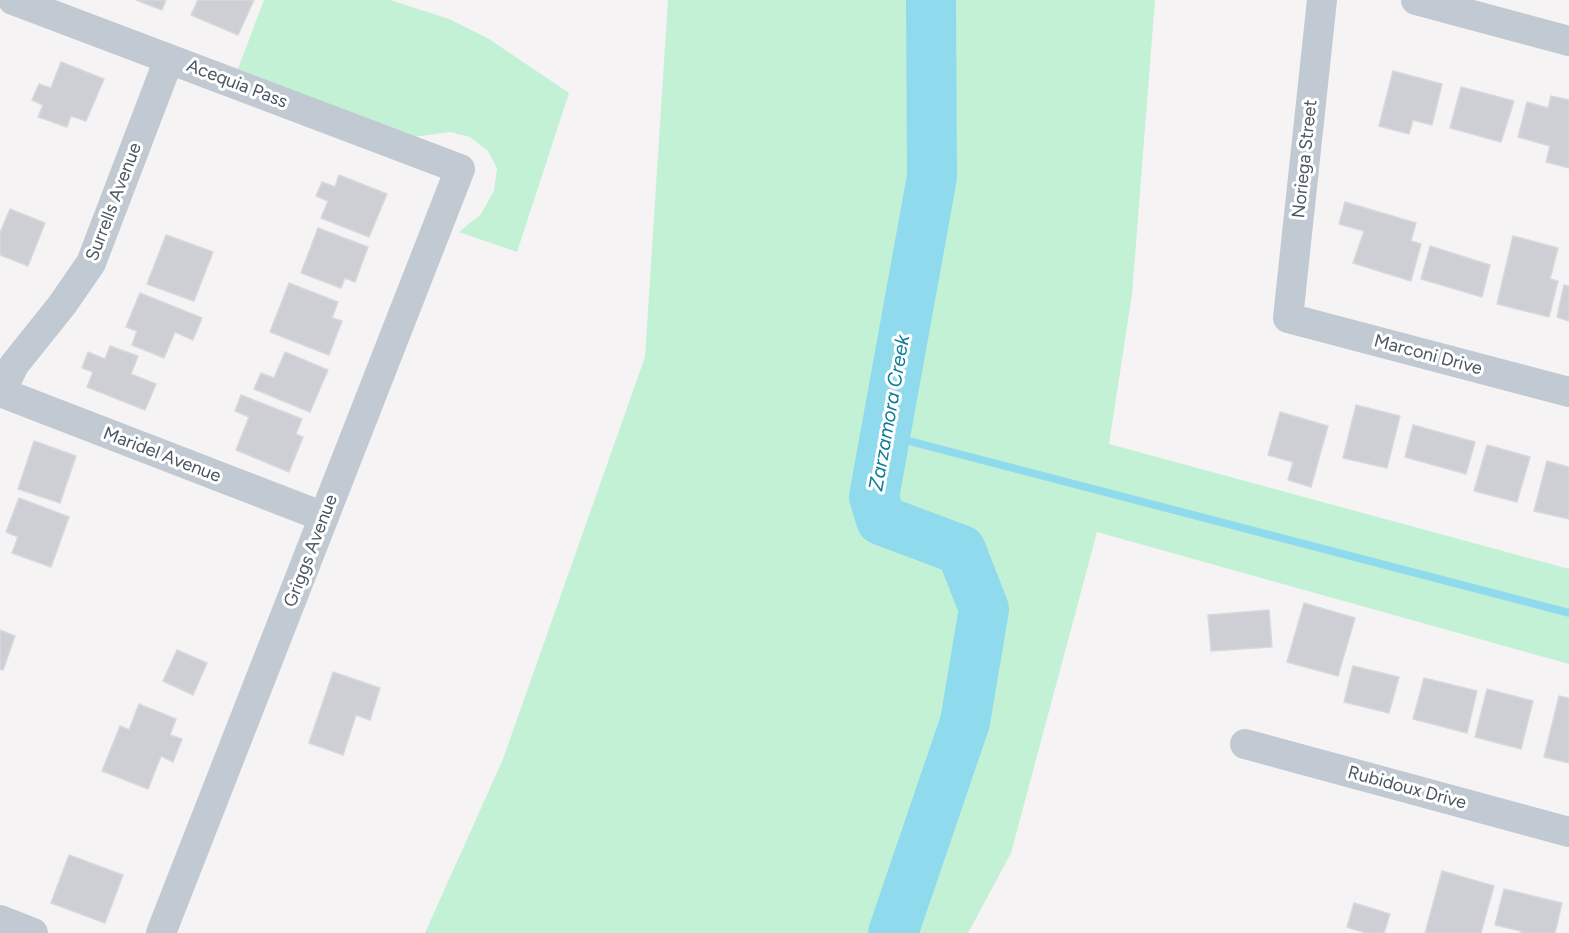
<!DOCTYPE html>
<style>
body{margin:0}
canvas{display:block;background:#f5f3f3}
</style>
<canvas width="1569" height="933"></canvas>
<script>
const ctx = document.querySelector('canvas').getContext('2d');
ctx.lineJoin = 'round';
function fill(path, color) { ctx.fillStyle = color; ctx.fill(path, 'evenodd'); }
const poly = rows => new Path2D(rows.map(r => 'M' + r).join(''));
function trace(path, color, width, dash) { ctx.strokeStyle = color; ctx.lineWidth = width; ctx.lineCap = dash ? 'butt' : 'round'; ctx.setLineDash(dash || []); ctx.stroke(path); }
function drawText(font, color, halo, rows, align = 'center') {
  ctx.font = font + ' Figtree,sans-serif'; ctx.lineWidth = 6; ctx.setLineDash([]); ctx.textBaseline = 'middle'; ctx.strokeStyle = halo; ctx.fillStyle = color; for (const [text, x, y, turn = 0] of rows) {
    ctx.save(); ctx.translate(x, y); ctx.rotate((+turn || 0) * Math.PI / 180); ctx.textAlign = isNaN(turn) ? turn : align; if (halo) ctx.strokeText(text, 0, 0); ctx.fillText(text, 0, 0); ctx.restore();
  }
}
fill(poly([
 [264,0,390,0,449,19,489,39,569,93,517,252,459,232,481,214,494,191,497,168,488,151,470,137,450,132,413,137,238,69],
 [668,0,1155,0,1132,294,1109,444,1569,569,1569,664,1097,532,1011,853,968,933,425,933,503,759,645,357]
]), '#c3f1d5');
trace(poly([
 [886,435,1569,613]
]), '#90daee', 8);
trace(poly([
 [893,933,965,722,984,609,961,550,881,520,874,497,932,177,931,0]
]), '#90daee', 50);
const building = poly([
 [136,0,166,0,162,10,136,0],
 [198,0,254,0,238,35,191,15,198,0],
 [61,62,104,79,86,121,71,116,67,127,38,117,43,105,32,100,39,84,51,88,61,62],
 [1393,71,1442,84,1432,125,1413,120,1409,134,1379,126,1393,71],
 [1461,87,1514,101,1501,142,1450,128,1461,87],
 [1551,96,1569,100,1569,168,1546,162,1550,146,1518,137,1527,102,1548,108,1551,96],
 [339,175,387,194,369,237,321,218,328,201,316,196,322,182,335,187,339,175],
 [1345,202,1416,223,1411,241,1421,244,1411,281,1353,263,1364,231,1339,224,1345,202],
 [10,209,45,223,28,266,0,255,0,233,10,209],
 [318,228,368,247,355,282,345,278,341,288,301,273,318,228],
 [166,235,213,252,194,301,147,284,166,235],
 [1513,236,1558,248,1550,279,1558,281,1549,317,1497,304,1513,236],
 [1430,246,1490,265,1482,297,1421,279,1430,246],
 [289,283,338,302,332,318,342,321,329,355,270,332,289,283],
 [1564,285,1569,286,1569,321,1557,317,1564,285],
 [140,293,202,318,193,340,175,332,164,358,132,345,137,331,126,327,140,293],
 [110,346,138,356,131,374,156,384,145,410,87,387,93,372,82,368,88,352,105,359,110,346],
 [285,352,328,370,310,412,254,389,261,373,274,378,285,352],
 [241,395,302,419,296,434,303,437,289,472,236,450,249,417,235,411,241,395],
 [1356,405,1400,416,1387,468,1343,458,1356,405],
 [1280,412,1328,426,1311,487,1288,480,1293,462,1268,455,1280,412],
 [1413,425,1475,442,1466,474,1405,457,1413,425],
 [34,441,76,456,60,503,18,489,34,441],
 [1487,445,1530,457,1517,502,1474,491,1487,445],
 [1547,461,1569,467,1569,519,1534,511,1547,461],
 [19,498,69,517,51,567,12,553,18,537,6,532,19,498],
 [1304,603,1355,618,1338,676,1287,662,1304,603],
 [1269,610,1272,647,1211,651,1208,615,1269,610],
 [0,630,15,636,3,670,0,669,0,630],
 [177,650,207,663,193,695,163,681,177,650],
 [1353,666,1399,677,1389,713,1344,702,1353,666],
 [333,672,380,688,370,720,356,715,343,755,309,743,333,672],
 [1424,678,1477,691,1467,733,1413,719,1424,678],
 [1487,689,1533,701,1521,749,1475,737,1487,689],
 [1559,696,1569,698,1569,763,1544,757,1559,696],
 [139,704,176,719,170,735,182,739,173,762,161,756,148,789,102,771,120,726,129,730,139,704],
 [69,855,123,875,105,923,51,903,69,855],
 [1442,871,1494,886,1481,933,1425,933,1442,871],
 [1504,889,1562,903,1555,933,1520,933,1521,931,1495,925,1504,889],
 [1354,903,1390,914,1384,933,1366,933,1347,927,1354,903]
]);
fill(building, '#cdcfd5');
trace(building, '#d7d9de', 1.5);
trace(poly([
 [13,0,460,169,161,933],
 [1322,0,1288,318,1569,392],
 [1416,0,1569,41],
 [0,392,324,517],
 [0,393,14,365,62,305,91,263,169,59],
 [1245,744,1569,832],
 [0,920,33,933]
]), '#c1cad2', 30);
drawText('18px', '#4a5661', '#fff', [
 ["Acequia Pass",237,84,21],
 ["Noriega Street",1305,159,-84],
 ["Surrells Avenue",114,202,-69],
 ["Marconi Drive",1428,355,15],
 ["Maridel Avenue",162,455,21],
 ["Griggs Avenue",311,551,-69],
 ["Rubidoux Drive",1407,788,15]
]);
drawText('italic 20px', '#0c7c9b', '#fff', [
 ["Zarzamora Creek",890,413,-80]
]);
</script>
